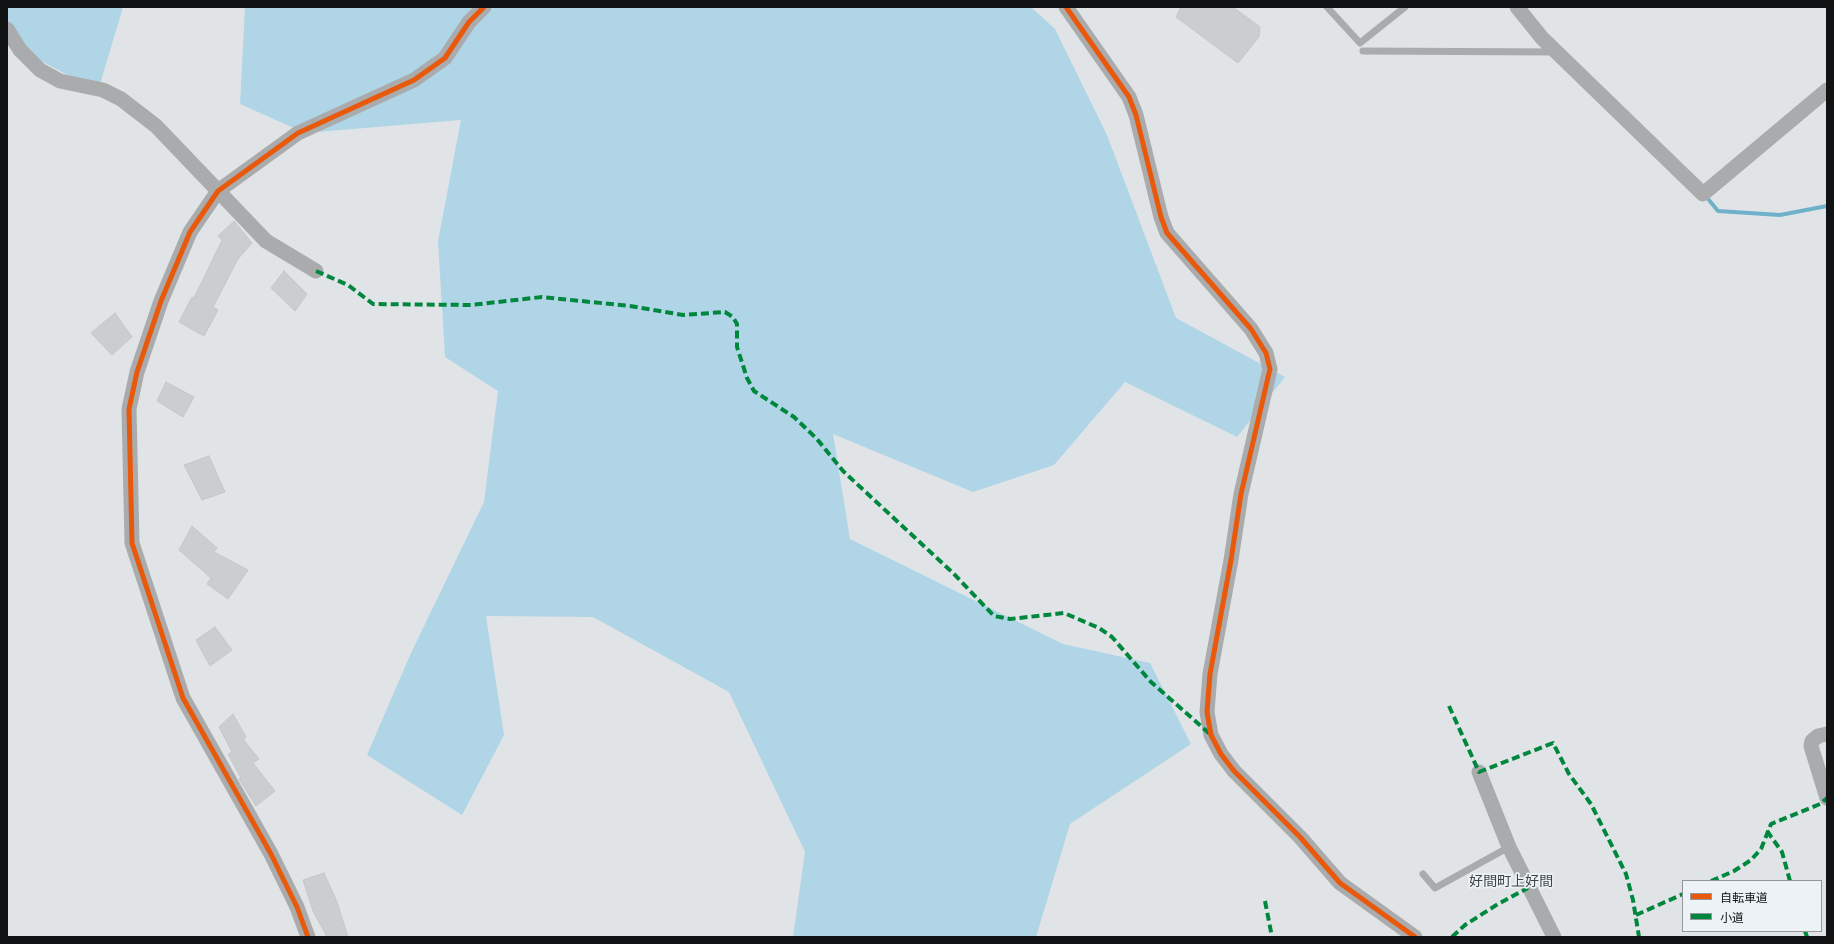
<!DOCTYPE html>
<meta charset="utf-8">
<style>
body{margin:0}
#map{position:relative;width:1834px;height:944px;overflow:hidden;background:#e1e4e6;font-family:Quicksand,"Noto Sans JP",sans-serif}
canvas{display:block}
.frame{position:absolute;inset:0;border:8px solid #101213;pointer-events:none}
.legend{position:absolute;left:1682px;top:880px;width:140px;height:52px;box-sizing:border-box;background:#ecf2f5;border:1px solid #94989b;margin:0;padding:5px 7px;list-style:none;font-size:12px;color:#101213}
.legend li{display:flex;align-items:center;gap:8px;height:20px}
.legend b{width:20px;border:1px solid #94989b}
</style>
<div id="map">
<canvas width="1834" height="944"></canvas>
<div class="frame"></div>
<ul class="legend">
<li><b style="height:5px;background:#e8590c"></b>自転車道</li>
<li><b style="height:5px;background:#00873e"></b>小道</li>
</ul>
</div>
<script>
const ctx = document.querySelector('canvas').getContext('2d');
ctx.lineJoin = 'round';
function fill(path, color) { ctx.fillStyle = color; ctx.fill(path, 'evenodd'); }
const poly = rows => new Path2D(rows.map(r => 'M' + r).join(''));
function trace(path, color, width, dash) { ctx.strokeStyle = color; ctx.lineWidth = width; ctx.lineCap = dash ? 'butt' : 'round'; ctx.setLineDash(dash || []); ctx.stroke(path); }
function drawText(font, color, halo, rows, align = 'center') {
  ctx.font = font + ' Quicksand,"Noto Sans JP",sans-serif'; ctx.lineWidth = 3.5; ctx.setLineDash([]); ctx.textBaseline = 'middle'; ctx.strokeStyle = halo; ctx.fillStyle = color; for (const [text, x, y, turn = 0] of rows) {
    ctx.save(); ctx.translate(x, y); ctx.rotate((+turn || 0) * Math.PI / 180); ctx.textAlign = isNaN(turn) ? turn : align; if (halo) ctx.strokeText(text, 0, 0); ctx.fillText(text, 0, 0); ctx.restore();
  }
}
fill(poly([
 [7,7,123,7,98,91,7,43],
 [245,7,1031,7,1055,29,1107,135,1176,318,1285,377,1237,437,1125,382,1054,465,973,492,833,434,850,539,1063,644,1150,663,1191,744,1070,824,1036,937,793,937,805,852,729,692,593,617,486,616,504,735,462,815,367,755,411,653,484,502,498,391,445,357,438,241,461,120,305,133,240,104]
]), '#b0d5e7');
trace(poly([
 [1709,200,1718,211,1780,215,1827,206]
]), '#6fb1cb', 4);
const building = poly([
 [1181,7,1233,7,1260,27,1259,37,1238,63,1176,17,1181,7],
 [234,221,252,243,238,259,213,307,218,310,204,336,179,322,192,297,194,298,222,240,218,236,234,221],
 [284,271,307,294,295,311,271,288,284,271],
 [115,313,132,337,112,355,91,333,115,313],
 [166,382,194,397,183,417,157,401,166,382],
 [209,456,225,492,202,500,184,465,209,456],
 [192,526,217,548,214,552,248,570,228,599,207,584,211,578,179,550,192,526],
 [215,627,232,650,210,666,196,640,215,627],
 [233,714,246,737,243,739,259,759,253,763,275,791,256,806,239,779,241,778,228,754,232,752,219,727,233,714],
 [324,873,337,902,348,937,327,937,313,911,303,880,324,873]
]);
fill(building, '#cbcdcf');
trace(building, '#c4c6c8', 1);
trace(poly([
 [1327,7,1360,43,1405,7],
 [1363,51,1555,52],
 [1423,874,1435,888,1509,847]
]), '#aaabac', 7);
trace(poly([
 [1066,7,1129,97,1136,115,1161,217,1167,233,1251,329,1266,353,1270,369,1241,494,1231,560,1210,674,1207,712,1211,735,1221,754,1234,771,1300,837,1340,883,1415,937],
 [1517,7,1542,38,1703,194,1827,90],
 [7,29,20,50,40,70,60,81,103,90,121,99,156,126,266,241,316,271],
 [1479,772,1509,847,1554,937],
 [1827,798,1811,746,1812,741,1818,736,1827,734],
 [308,937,297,907,271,854,183,698,132,543,129,409,137,372,161,301,190,232,218,191,298,133,414,80,445,58,469,22,484,7]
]), '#aaabac', 15);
trace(poly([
 [316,271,348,285,373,304,471,305,542,297,630,306,683,315,725,312,733,317,737,324,737,347,747,378,754,391,794,417,817,439,843,471,953,573,994,616,1010,619,1064,613,1099,628,1112,637,1151,682,1210,734],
 [1449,706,1479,772,1553,743,1569,774,1591,804,1626,874,1633,900,1639,937],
 [1767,831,1782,852,1790,881],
 [1711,881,1734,871,1751,860,1761,849,1771,824,1820,804,1827,798],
 [1265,901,1272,937],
 [1636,915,1683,894],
 [1805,931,1807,937],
 [1452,937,1465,925,1498,904,1528,888]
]), '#00873e', 4, [8, 4]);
trace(poly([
 [1066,7,1129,97,1136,115,1161,217,1167,233,1251,329,1266,353,1270,369,1241,494,1231,560,1210,674,1207,712,1211,735,1221,754,1234,771,1300,837,1340,883,1415,937],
 [308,937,297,907,271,854,183,698,132,543,129,409,137,372,161,301,190,232,218,191,298,133,414,80,445,58,469,22,484,7]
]), '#e8590c', 5);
drawText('14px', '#3f4446', '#ecf2f5', [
 ["好間町上好間",1511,882]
]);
</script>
